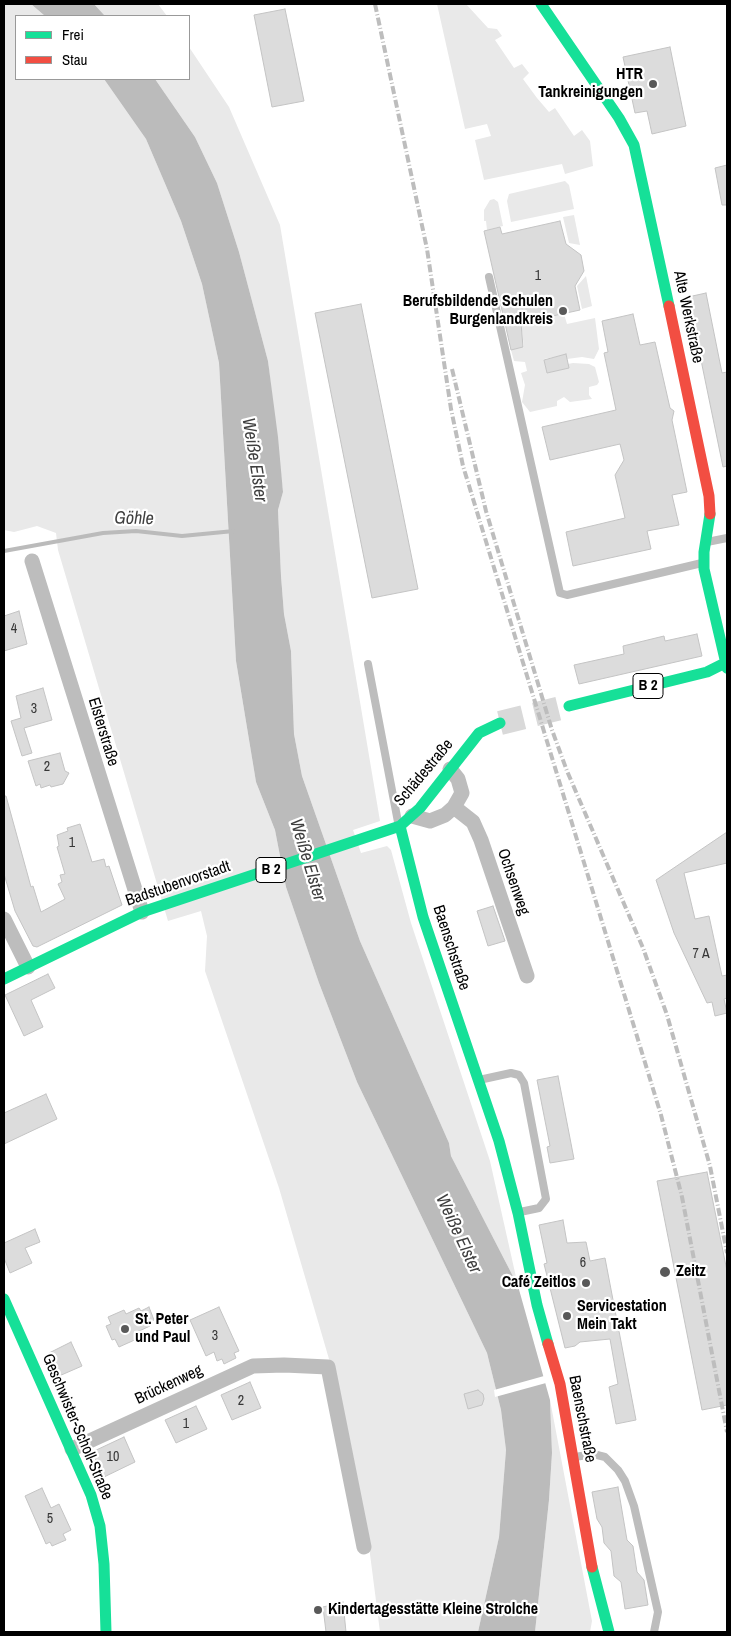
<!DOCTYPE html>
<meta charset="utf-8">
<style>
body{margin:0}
#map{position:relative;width:731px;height:1636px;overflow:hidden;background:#fff;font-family:"Archivo Narrow",sans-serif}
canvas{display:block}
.frame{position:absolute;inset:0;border:5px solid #000;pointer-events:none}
.legend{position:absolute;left:15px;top:15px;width:175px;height:65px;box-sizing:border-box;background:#fff;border:1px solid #999;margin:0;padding:6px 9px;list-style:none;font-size:15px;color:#000}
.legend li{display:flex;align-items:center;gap:10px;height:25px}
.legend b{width:25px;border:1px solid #999}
</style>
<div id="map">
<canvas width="731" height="1636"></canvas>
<div class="frame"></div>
<ul class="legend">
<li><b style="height:6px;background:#16e098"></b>Frei</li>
<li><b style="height:6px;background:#f24e42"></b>Stau</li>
</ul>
</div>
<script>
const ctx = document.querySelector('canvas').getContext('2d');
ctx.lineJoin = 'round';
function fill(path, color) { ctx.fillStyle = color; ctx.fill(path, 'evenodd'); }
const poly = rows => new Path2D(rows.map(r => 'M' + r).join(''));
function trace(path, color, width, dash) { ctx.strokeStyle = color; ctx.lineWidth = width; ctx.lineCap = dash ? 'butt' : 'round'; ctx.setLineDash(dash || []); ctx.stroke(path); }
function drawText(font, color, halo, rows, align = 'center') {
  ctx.font = font + ' "Archivo Narrow",sans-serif'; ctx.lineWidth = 4.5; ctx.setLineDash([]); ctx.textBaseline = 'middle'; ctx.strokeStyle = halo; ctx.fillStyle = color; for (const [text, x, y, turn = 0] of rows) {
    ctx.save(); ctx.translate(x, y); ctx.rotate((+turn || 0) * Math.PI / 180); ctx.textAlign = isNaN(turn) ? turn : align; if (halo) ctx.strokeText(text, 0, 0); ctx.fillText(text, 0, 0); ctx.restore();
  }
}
fill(poly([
 [4,4,31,4,45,16,16,16,16,79,104,79,146,139,181,221,202,284,219,363,236,661,256,782,275,830,286,887,319,983,357,1082,487,1353,501,1410,506,1450,499,1537,478,1632,380,1632,366,1523,350,1441,329,1359,279,1188,205,971,207,936,201,911,168,921,58,550,56,533,37,526,14,532,4,530],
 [94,4,158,4,167,16,105,16],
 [437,4,466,4,488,28,497,29,502,36,495,40,514,68,522,64,529,73,523,79,537,98,549,112,555,108,574,136,582,130,590,141,593,166,565,174,562,164,484,180,475,140,491,136,487,124,465,129],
 [189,47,229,107,280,225,380,821,353,830,361,853,387,846,391,850,411,923,490,1161,518,1286,451,1156,449,1143,360,941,302,776,294,734,291,651,284,614,281,576,278,510,283,492,268,361,239,252,217,183,195,137,155,79,189,79],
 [565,181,569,185,574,209,511,222,507,201,509,194],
 [494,199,498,202,503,226,487,230,486,221,484,221,484,210,490,200],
 [574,215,580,245,569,243,563,217],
 [586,276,592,306,582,309,577,286],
 [564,314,567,324,595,318,599,349,594,359,582,357,567,359,566,355,544,359,547,373,569,368,568,364,573,363,589,364,595,367,599,382,597,385,589,387,589,395,592,399,570,402,564,397,557,401,557,406,530,412,522,402,525,385,521,373,527,371,525,362,514,361,511,350,524,347,521,323],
 [550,1400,592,1621,590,1632,535,1632,549,1500,552,1453]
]), '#e9e9e9');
fill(poly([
 [31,4,94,4,105,16,45,16],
 [104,79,155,79,195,137,217,183,239,252,268,361,278,437,283,492,278,510,281,576,284,614,291,651,294,734,302,776,360,941,449,1143,451,1156,518,1286,550,1400,552,1453,549,1500,535,1632,478,1632,499,1537,506,1450,501,1410,487,1353,357,1082,319,983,286,887,275,830,256,782,236,661,219,363,202,284,181,221,146,139]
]), '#bbb');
fill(poly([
 [544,1376,546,1383,495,1397,494,1390]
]), '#fff');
trace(poly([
 [4,551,103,533,136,531,182,536,234,531]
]), '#bbb', 4);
const building = poly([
 [285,9,304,101,272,107,254,15,285,9],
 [670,47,686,126,652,134,647,111,635,113,623,57,670,47],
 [727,165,727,205,722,205,715,168,727,165],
 [560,221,566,244,581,255,584,271,575,286,580,310,521,323,523,347,511,350,484,231,500,227,502,234,560,221],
 [706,293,722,373,727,372,727,466,723,467,688,297,706,293],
 [361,304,418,589,372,598,315,313,361,304],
 [633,314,640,345,655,342,670,408,674,411,672,420,687,492,672,495,679,525,647,531,651,549,573,566,566,532,625,518,615,475,624,460,620,444,550,460,542,427,616,410,604,353,608,352,602,321,633,314],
 [566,354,569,368,547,373,544,360,566,354],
 [19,611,27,644,4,651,4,616,19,611],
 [697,634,702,656,579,684,574,665,624,654,623,646,664,636,665,641,697,634],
 [43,688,52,720,24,728,32,753,22,756,11,721,21,718,16,696,43,688],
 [60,753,65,771,69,773,63,784,51,787,50,785,41,788,40,784,36,786,28,761,60,753],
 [4,796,6,796,31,887,33,886,41,912,65,899,58,884,62,882,60,875,65,874,57,847,59,846,57,835,68,831,67,828,80,824,92,862,104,859,106,867,109,866,122,905,37,947,33,946,15,911,4,874,4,796],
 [727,832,727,863,684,873,695,919,709,916,722,976,727,975,727,998,724,999,727,1013,715,1016,712,1002,707,1003,674,933,656,880,727,832],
 [493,906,505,941,488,946,477,911,493,906],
 [48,974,55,988,31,1000,43,1027,24,1036,5,995,48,974],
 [558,1076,574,1159,550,1163,547,1147,550,1146,537,1080,558,1076],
 [46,1094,57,1119,4,1144,4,1113,46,1094],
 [707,1172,727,1271,727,1405,702,1410,657,1181,707,1172],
 [563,1220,567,1243,586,1242,590,1261,605,1258,636,1420,616,1424,609,1387,618,1384,610,1339,580,1342,575,1346,565,1348,544,1264,547,1263,539,1225,563,1220],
 [35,1229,40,1242,25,1248,32,1263,10,1273,4,1258,4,1243,35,1229],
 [149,1307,154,1320,148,1322,150,1326,137,1332,139,1338,119,1347,115,1339,112,1340,106,1326,111,1324,108,1317,124,1310,126,1314,139,1308,141,1311,149,1307],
 [219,1307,239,1351,234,1353,236,1358,224,1364,222,1359,217,1361,214,1352,206,1356,190,1320,219,1307],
 [71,1342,82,1366,59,1376,49,1353,71,1342],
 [250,1382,261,1408,232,1420,221,1395,250,1382],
 [478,1390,483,1394,484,1399,482,1405,468,1409,464,1394,478,1390],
 [196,1406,207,1429,176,1443,165,1420,196,1406],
 [124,1437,135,1462,104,1477,92,1452,124,1437],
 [618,1487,627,1540,633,1546,637,1572,644,1580,648,1605,625,1609,621,1582,614,1576,611,1551,604,1543,602,1527,597,1519,592,1492,618,1487],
 [42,1488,51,1508,59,1504,71,1530,63,1534,66,1540,52,1546,50,1542,46,1544,25,1496,42,1488],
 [343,1602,346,1632,326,1632,323,1607,343,1602]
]);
fill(building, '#dcdcdc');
trace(building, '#c4c4c4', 1);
trace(poly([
 [500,723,569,706]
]), '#d9d9d9', 24, [24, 12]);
trace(poly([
 [489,277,560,593,567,595,702,563],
 [707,542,727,538],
 [368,664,398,822],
 [479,1080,511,1073,519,1075,524,1083,546,1199,539,1208,520,1212],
 [575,1457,593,1454,605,1457,618,1470,625,1481,634,1506,658,1612,654,1632]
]), '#bdbdbd', 8);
trace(poly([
 [32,561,142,912],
 [454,807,473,822,481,840,527,976],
 [412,816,430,821,445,815,454,807,462,793,458,779,450,769],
 [4,919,28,967],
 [72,1449,253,1366,284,1365,328,1367,364,1547]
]), '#bdbdbd', 15);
trace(poly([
 [541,4,619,118,634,145,669,306],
 [710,514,704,552,704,569,727,668],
 [569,706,707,672,727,662],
 [400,826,423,917,499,1141,518,1213,537,1305,548,1344],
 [4,979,142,912,400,826,420,808,479,733,500,723],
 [4,1299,91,1495,100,1526,104,1564,106,1632],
 [592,1567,609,1632]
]), '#16e098', 11);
trace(poly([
 [669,306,709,496,710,514],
 [548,1344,560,1384,592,1567]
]), '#f24e42', 11);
trace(poly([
 [375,4,427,249,451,409,463,466,661,1115,682,1197,727,1432],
 [452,369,486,511,552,730,567,771,643,948,667,1015,710,1166,727,1253]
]), '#bdbdbd', 4, [8, 2.5, 1, 2.5]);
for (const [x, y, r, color] of [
 [653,84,5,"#595959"],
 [563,311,5,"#595959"],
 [665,1272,6,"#595959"],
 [586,1283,5,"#595959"],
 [567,1316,5,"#595959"],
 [125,1329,5,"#595959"],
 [318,1610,5,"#595959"]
]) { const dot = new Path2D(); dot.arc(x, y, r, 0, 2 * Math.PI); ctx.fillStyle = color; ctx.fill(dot); trace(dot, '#fff', 2); }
drawText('14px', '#373737', null, [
 ["1",538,276],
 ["4",14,629],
 ["3",34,709],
 ["2",47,767],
 ["1",72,843],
 ["7 A",701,954],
 ["6",583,1263],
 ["3",215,1336],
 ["2",241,1401],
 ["1",186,1424],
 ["10",113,1457],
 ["5",50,1519]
]);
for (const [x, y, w] of [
 [648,686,30],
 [271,870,30]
]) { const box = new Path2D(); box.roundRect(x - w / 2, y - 12.5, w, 25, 4); ctx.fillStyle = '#fff'; ctx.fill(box); trace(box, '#000', 1); }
drawText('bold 15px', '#000', null, [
 ["B 2",648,686],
 ["B 2",271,870]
]);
drawText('bold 16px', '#000', '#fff', [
 ["HTR",643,75,"right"],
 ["Tankreinigungen",643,93,"right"],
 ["Berufsbildende Schulen",553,302,"right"],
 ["Burgenlandkreis",553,320,"right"],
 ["Zeitz",676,1272],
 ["Café Zeitlos",576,1283,"right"],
 ["Servicestation",577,1307],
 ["Mein Takt",577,1325],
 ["St. Peter",135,1320],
 ["und Paul",135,1338],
 ["Kindertagesstätte Kleine Strolche",328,1610]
], 'left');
drawText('16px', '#000', '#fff', [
 ["Alte Werkstraße",688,317,78],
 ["Elsterstraße",103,732,73],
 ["Schädestraße",424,773,-50],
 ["Ochsenweg",513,882,71],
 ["Badstubenvorstadt",178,884,-19],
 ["Baenschstraße",451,948,72],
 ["Brückenweg",169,1385,-25],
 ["Baenschstraße",582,1419,79],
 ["Geschwister-Scholl-Straße",77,1427,67]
]);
drawText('italic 18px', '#3f3f3f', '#fff', [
 ["Weiße Elster",254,460,81],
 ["Göhle",134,519,1],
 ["Weiße Elster",307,860,73],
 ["Weiße Elster",458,1234,65]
]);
</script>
